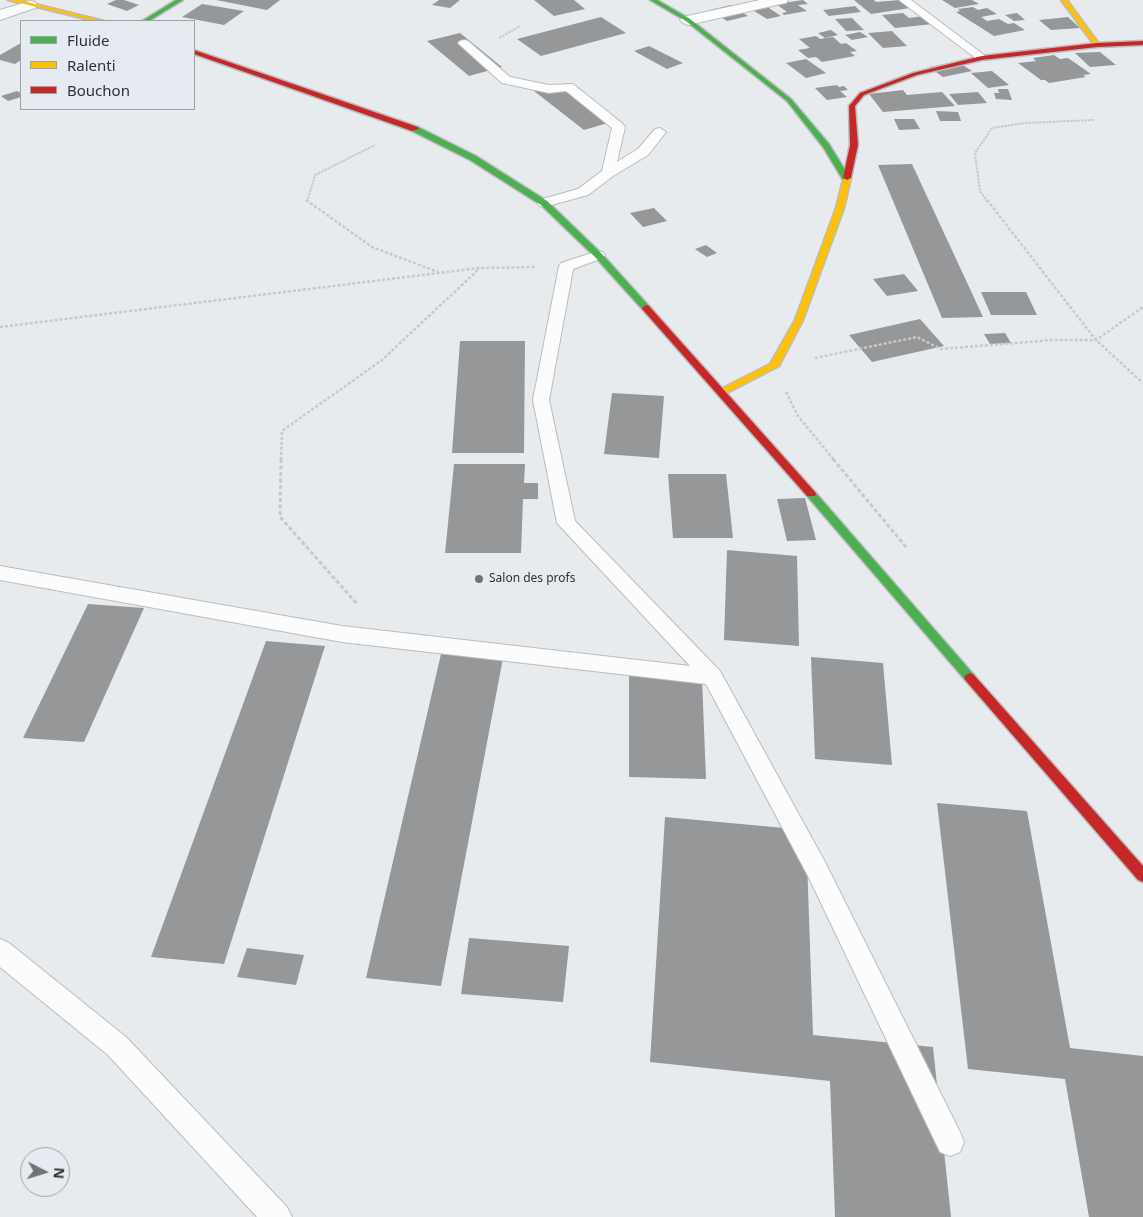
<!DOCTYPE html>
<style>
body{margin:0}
#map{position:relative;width:1143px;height:1217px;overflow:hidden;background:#e8ebed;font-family:"Noto Sans",sans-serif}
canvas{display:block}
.legend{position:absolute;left:20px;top:20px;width:175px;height:90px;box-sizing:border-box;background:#e5ebf0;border:1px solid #9ca1a4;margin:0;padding:6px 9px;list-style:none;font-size:15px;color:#2f3133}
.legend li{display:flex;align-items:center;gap:10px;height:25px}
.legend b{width:25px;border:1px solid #9ca1a4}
.north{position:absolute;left:20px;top:1147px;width:50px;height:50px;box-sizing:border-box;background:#e5ebf0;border:1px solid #9ca1a4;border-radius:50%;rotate:95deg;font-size:14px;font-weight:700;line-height:20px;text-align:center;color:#2f3133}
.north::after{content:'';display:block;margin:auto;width:18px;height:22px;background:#707274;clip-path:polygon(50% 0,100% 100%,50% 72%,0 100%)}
</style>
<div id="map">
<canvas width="1143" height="1217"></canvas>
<ul class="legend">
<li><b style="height:6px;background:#4caf50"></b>Fluide</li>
<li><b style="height:6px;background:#ffc107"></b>Ralenti</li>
<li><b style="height:6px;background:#c62828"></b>Bouchon</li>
</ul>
<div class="north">N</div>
</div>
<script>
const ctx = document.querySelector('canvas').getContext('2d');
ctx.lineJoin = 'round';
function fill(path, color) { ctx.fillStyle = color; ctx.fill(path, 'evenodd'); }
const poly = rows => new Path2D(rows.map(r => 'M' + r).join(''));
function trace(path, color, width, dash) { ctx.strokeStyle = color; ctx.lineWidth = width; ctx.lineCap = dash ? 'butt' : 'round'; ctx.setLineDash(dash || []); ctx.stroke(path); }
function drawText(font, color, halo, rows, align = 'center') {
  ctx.font = font + ' "Noto Sans",sans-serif'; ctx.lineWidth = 5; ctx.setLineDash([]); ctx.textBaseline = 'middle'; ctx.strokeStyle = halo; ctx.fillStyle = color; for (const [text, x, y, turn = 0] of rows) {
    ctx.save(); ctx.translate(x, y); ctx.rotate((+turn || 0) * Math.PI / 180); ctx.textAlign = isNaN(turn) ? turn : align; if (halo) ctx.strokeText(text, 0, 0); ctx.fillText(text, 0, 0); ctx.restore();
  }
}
fill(poly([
 [116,0,124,0,139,5,127,11,107,4],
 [216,0,280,0,267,10],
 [439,0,460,0,450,8,432,5],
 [534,0,574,0,585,9,554,16],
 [761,0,767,0,766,6,781,16,767,19,743,4],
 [803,0,808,4,798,5,807,11,784,15,782,13,787,12,776,4],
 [854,0,874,0,876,2,900,0,910,8,871,14],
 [942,0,972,0,979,4,955,8],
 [202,4,244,11,224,25,182,17],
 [731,5,748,16,727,21,710,10],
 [855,6,861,12,829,16,823,10],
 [973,7,978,10,987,8,997,14,981,17,987,21,999,19,1008,24,1014,23,1025,30,994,36,956,12,960,11,958,9],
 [903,13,909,18,925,16,933,24,895,28,882,15],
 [1017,13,1025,20,1014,21,1005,15],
 [601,17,626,33,541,56,517,39],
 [1068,17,1080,28,1051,30,1039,20],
 [852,18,864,30,846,31,835,19],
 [831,30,838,35,825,38,818,33],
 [892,31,907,46,883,48,868,33],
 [860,32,868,37,852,40,845,35],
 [460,33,502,67,469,76,427,41],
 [816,36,820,39,833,37,841,44,846,43,857,51,850,52,855,56,822,62,816,57,808,58,798,50,810,48,799,39],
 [21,43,21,60,15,64,0,60,0,55],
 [649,46,683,63,667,69,634,51],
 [1100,52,1116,65,1090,67,1075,53],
 [1054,55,1060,59,1068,58,1091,74,1083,75,1086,77,1049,83,1045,80,1041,80,1018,63,1036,61,1033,58],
 [806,59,826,73,806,78,786,63],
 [958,62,972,71,943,77,929,67],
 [992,71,1009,85,988,88,971,73],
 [568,83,618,120,584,130,534,91],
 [837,85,839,87,844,86,848,90,840,91,847,97,827,100,815,88],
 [998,89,1008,89,1012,100,996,99,994,93,999,93],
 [903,90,907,95,942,92,955,106,883,112,869,94],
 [17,91,21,93,21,97,8,101,1,96],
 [978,92,987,103,958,105,949,94],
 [936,111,958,112,961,121,940,121],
 [894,119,914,119,920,129,899,130],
 [912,164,983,317,942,318,878,165],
 [654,208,667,221,643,227,630,213],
 [706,245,717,253,707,257,695,249],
 [904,274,918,291,887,296,873,279],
 [981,292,1026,292,1037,315,991,315],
 [920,319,944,346,872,362,849,335],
 [1005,333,1011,343,990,344,984,334],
 [460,341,525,341,524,453,452,453],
 [612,393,664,396,659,458,604,454],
 [454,464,525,464,524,483,538,483,538,499,523,499,521,553,445,553],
 [668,474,726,474,733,538,673,538],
 [805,498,816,540,787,541,777,499],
 [727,550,797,556,799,646,724,640],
 [88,604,144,608,84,742,23,738],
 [266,641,325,646,224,964,151,957],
 [441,654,503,658,441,986,366,978],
 [811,657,883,663,892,765,815,759],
 [629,676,702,678,706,779,629,777],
 [937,803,1027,811,1070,1048,1143,1056,1143,1217,1089,1217,1065,1079,968,1069],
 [665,817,806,830,813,1035,933,1047,951,1217,835,1217,830,1081,650,1062],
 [469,938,569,946,563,1002,461,994],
 [247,948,304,955,296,985,237,977]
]), '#959799');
const lane = poly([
 [899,0,911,0,988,58,986,60,978,60,899,0],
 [464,40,468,41,510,77,549,85,573,84,623,124,625,127,617,162,638,149,655,129,660,128,666,132,648,155,613,176,588,195,544,207,539,206,537,203,539,200,578,189,602,171,612,128,566,91,549,93,502,83,460,45,458,43,460,41,464,40],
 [598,251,603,252,605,255,603,258,573,269,549,400,575,521,720,671,825,862,960,1132,964,1142,960,1152,950,1156,940,1152,809,878,706,684,342,642,0,580,0,566,342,626,690,666,557,523,533,400,559,266,561,263,598,251],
 [0,939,9,943,126,1037,287,1207,292,1217,257,1217,108,1055,0,967,0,939]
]);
const street = poly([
 [760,0,788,0,786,3,781,4,688,25,683,23,680,20,683,17,760,0],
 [30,1,35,2,37,5,35,8,0,20,0,10,30,1]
]);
const fast = poly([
 [176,0,183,0,149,21,142,21,176,0],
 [650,0,657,0,690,19,791,99,829,144,850,178,849,180,843,180,823,147,787,101,686,21,650,0],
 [412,127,418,127,476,156,547,201,601,253,649,306,649,310,643,310,595,257,541,205,470,160,412,131,412,127],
 [811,491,815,492,974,675,976,678,974,681,966,681,807,496,806,494,811,491]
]);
const slow = poly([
 [8,0,19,0,104,21,94,21,8,0],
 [1061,0,1067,0,1099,44,1099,46,1095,46,1061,0],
 [844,176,851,178,844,208,803,320,779,366,725,394,719,394,719,390,770,364,795,320,836,208,844,176]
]);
const jam = poly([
 [1143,41,1143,45,1097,47,982,60,917,75,864,95,855,106,858,145,851,178,847,180,843,178,850,145,849,106,860,93,913,73,982,56,1097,43,1143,41],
 [194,50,418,127,419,129,412,131,194,54,194,50],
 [646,305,649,306,815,492,816,494,815,496,807,496,643,310,642,308,646,305],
 [970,673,974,675,1143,866,1143,882,1138,880,966,681,964,678,966,675,970,673]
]);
trace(lane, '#babdbf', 2);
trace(street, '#babdbf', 2);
trace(fast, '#babdbf', 3);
trace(slow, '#babdbf', 3);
trace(jam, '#babdbf', 3);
trace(poly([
 [499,38,520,26],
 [307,202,315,175,375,145],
 [988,202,980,191,975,153,992,128,1025,123,1094,120]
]), '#c8c9c9', 2, [2.5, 1]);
trace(poly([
 [306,200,372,247,438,272],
 [987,200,1096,340,1143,383],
 [0,327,479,268,536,267],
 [815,358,917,337,941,349,1052,340,1096,340,1143,307],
 [786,392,798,416,834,460],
 [281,460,282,431,382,360,479,269]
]), '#c8c9c9', 2.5, [3, 2]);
trace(poly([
 [281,459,280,517,358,605],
 [833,459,906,547]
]), '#c8c9c9', 3, [4, 2.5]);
fill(lane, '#fcfcfc');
fill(street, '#fcfcfc');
fill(fast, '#4caf50');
fill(slow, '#ffc107');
fill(jam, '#c62828');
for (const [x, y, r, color] of [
 [479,579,5,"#707274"]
]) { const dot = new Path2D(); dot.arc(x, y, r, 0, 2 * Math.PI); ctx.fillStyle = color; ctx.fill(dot); trace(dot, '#e5ebf0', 2); }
drawText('12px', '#2f3133', '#e5ebf0', [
 ["Salon des profs",489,579]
], 'left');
</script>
